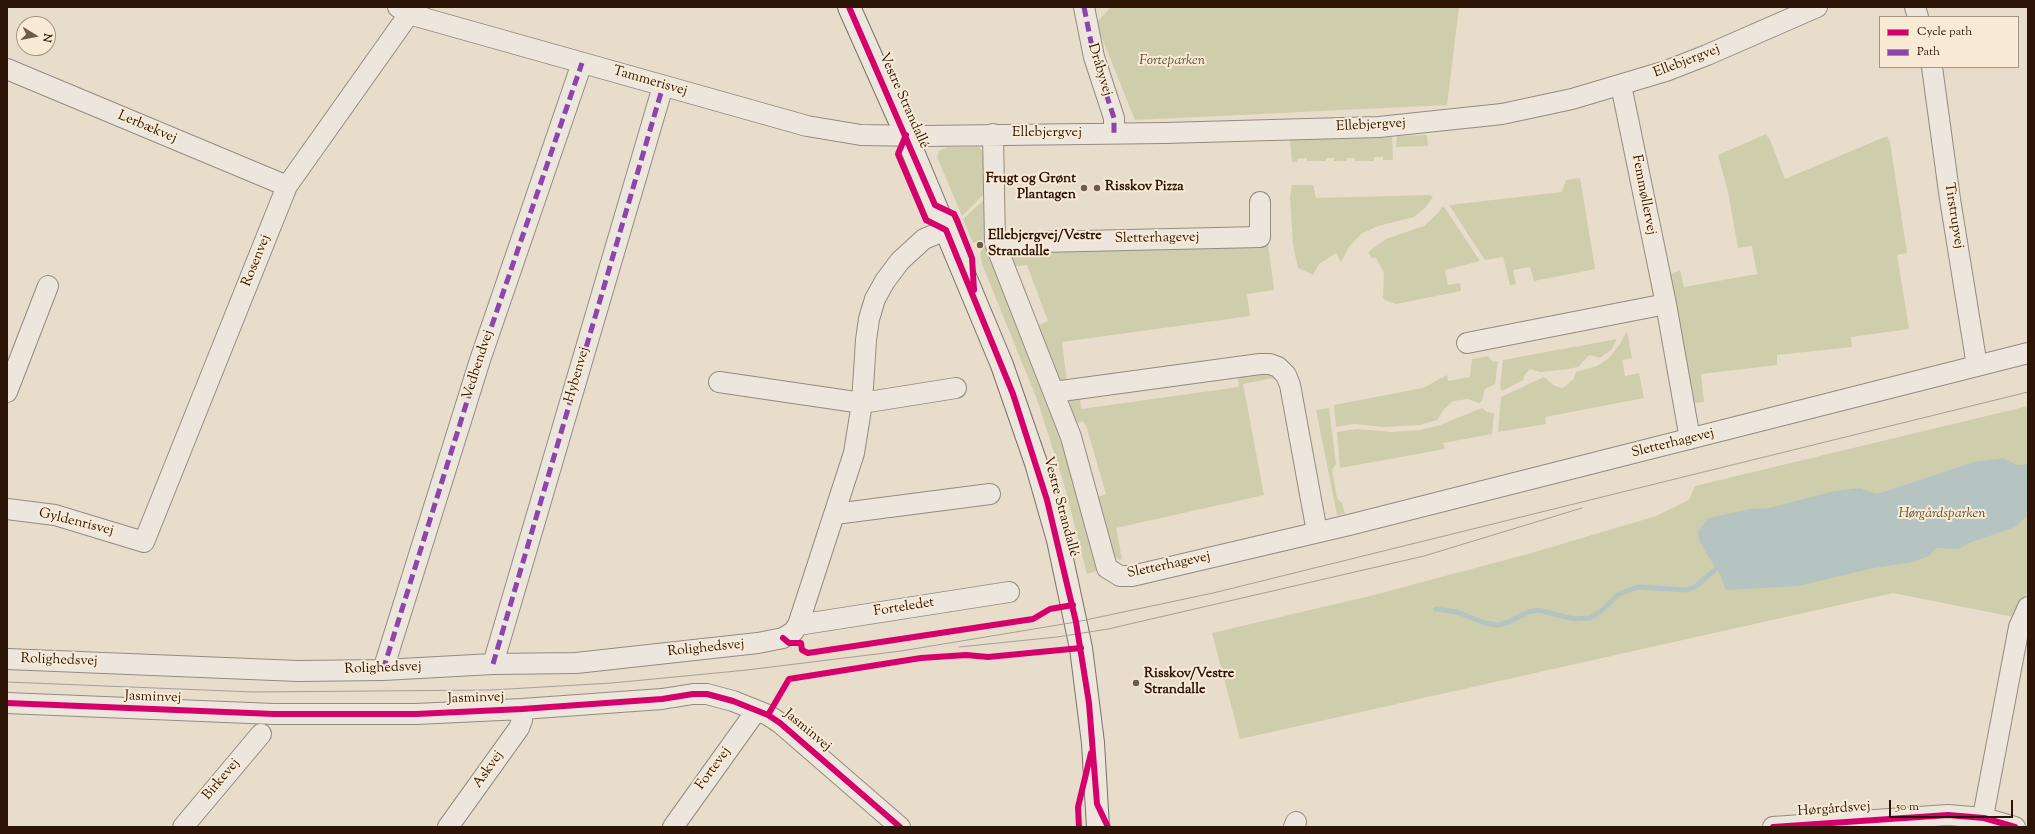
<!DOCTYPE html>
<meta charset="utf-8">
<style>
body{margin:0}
#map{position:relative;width:2035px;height:834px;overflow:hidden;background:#e8dccb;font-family:"Sorts Mill Goudy",serif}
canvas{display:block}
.frame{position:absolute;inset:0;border:8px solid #2c1406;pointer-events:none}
.legend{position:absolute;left:1879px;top:16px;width:140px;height:52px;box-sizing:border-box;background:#f8ead5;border:1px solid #a69482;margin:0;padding:5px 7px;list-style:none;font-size:12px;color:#2c1406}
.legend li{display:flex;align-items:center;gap:8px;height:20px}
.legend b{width:20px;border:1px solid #a69482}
.north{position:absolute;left:16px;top:16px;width:40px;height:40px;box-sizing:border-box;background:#f8ead5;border:1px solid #a69482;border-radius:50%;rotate:100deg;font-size:11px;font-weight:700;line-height:16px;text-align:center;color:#2c1406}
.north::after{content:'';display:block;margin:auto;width:14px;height:18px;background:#6e5a4b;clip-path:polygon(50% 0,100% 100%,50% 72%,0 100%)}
.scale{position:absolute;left:1889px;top:800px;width:124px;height:18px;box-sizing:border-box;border:2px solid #2c1406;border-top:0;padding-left:5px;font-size:12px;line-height:14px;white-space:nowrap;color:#2c1406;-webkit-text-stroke:3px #f8ead5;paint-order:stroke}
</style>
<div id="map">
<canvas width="2035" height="834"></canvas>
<div class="frame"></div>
<ul class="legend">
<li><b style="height:5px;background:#d6006c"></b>Cycle path</li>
<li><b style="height:5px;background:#8e44ad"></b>Path</li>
</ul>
<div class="north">N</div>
<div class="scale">50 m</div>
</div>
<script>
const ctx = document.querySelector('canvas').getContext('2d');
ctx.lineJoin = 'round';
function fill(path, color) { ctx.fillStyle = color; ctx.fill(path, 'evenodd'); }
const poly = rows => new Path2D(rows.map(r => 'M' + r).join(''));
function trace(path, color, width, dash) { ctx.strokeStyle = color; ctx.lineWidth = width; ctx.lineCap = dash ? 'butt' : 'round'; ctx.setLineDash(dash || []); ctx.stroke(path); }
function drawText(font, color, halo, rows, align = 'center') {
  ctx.font = font + ' "Sorts Mill Goudy",serif'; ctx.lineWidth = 4; ctx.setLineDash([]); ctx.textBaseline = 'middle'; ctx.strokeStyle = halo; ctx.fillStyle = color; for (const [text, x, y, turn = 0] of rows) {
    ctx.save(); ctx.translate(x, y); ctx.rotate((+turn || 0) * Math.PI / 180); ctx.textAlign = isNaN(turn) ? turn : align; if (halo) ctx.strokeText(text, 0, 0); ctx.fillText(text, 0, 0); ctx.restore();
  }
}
fill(poly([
 [1111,7,1459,7,1447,105,1135,120,1096,23],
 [1766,134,1771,142,1785,179,1887,136,1890,142,1907,253,1897,255,1909,329,1851,337,1852,347,1777,355,1777,365,1701,374,1704,402,1695,403,1669,275,1680,270,1684,287,1757,274,1752,246,1738,248,1728,192,1718,155],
 [1427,135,1428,146,1396,147,1397,136],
 [1392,137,1393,160,1383,160,1383,157,1374,157,1374,161,1355,161,1355,158,1347,158,1347,161,1334,161,1334,158,1326,158,1326,161,1307,161,1307,158,1297,159,1297,162,1292,162,1290,140],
 [948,147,979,147,984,152,985,193,962,216,937,157,939,151],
 [1580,178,1595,269,1534,281,1530,267,1513,270,1516,284,1510,285,1503,257,1485,260,1449,205,1562,192,1566,180],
 [1292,185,1313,185,1316,198,1430,195,1433,197,1425,208,1414,217,1378,226,1361,234,1349,247,1341,262,1336,253,1319,264,1313,275,1298,268,1293,245,1290,197],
 [986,198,1066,450,1099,570,1087,574,1064,484,1038,402,982,264,980,252,983,249,979,241,973,243,963,219],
 [1442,207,1445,208,1480,261,1445,270,1448,285,1460,283,1461,291,1396,304,1385,300,1383,297,1384,273,1376,258,1372,258,1368,252,1386,239,1424,226,1438,213],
 [1268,243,1274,290,1247,294,1250,316,1062,342,1067,382,1059,382,1037,326,1048,321,1027,265,1012,267,1009,254,1012,250],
 [1627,331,1632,358,1622,360,1625,376,1639,373,1644,398,1545,417,1546,424,1498,432,1501,397,1544,377,1555,386,1562,388,1566,386,1574,378,1576,372,1597,366,1609,358,1620,344],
 [1617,339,1611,350,1600,358,1591,355,1588,356,1578,367,1568,369,1541,372,1530,369,1525,374,1523,380,1502,391,1500,388,1503,360],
 [1488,356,1493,362,1498,361,1495,384,1485,389,1482,401,1479,403,1468,399,1453,401,1444,409,1437,420,1420,425,1384,427,1354,424,1336,427,1334,405,1423,388,1447,375,1448,381,1470,377,1472,359],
 [1237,373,1273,373,1273,378,1243,384,1264,495,1116,528,1122,559,1119,560,1113,554,1097,497,1106,494,1086,425,1082,421,1075,425,1066,398,1080,397,1081,409,1239,387],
 [2028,406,2028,591,2014,617,1893,593,1240,739,1212,633,1374,595,1535,552,1656,516,1689,500,1695,486],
 [1329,408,1336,464,1332,470,1337,498,1342,503,1345,514,1337,515,1316,410],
 [1482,408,1487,412,1494,413,1492,434,1443,443,1445,449,1340,468,1337,432,1357,429,1392,432,1420,430,1440,425]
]), '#cfceac');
fill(poly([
 [2004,458,2017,465,2028,464,2028,515,2015,527,1972,542,1958,549,1936,548,1929,556,1913,562,1874,568,1798,586,1726,590,1720,575,1699,541,1698,531,1708,518,1750,509,1769,508,1834,491,1860,488,1877,494,1974,462]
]), '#b6c4c1');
trace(poly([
 [1436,609,1457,612,1485,623,1498,625,1509,622,1528,612,1538,610,1574,619,1590,618,1601,611,1619,594,1638,587,1687,590,1695,587,1716,569]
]), '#b6c4c1', 5);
const street = poly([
 [398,7,409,14,807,126,861,135,923,136,1165,133,1379,127,1502,114,1572,99,1666,71,1707,55,1817,7],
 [1084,7,1094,57,1114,118,1114,133],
 [1915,7,1918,17],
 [1932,67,1950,199,1977,366],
 [7,69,287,186],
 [1621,85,1666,304,1690,439],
 [993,134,995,243,1071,437,1107,568,1120,576,1132,576,1349,525,2028,353],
 [995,243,1260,237,1260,202],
 [1467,343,1666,304],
 [719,382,862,403,956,388],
 [7,392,48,286],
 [1054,392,1260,364,1270,364,1278,367,1286,375,1290,385,1317,532],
 [7,509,55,515,144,542,287,186,409,14,418,7],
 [835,514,990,494],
 [798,625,1009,592],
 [7,659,298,671,383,670,493,664,576,663,758,643,783,638,793,632,798,625,854,453,862,403,866,340,869,319,875,299,885,281,900,261,924,239,946,230],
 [493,664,663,86],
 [383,670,480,360,582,63],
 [7,703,274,714,416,714,522,709,662,699,693,694,707,694,733,701,768,715,780,723,900,827],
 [183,827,261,734],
 [448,827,519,728,522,720,522,709],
 [673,827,756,711],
 [1294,827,1296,822],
 [1773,827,1948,815,1984,818,2015,827],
 [1981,827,2019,627,2028,607]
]);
const secondary = poly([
 [849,7,906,135,1002,365,1036,463,1058,540,1081,648,1093,743,1098,827]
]);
trace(street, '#948b80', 22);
trace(secondary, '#7a7065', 24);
trace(street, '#ece6dd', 20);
trace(secondary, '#ece6dd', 22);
trace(poly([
 [959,647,1057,637,1108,629,1424,556,1582,508],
 [7,682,253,692,491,690,612,683,747,670,901,651,1076,622,1213,593,2028,392]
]), '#a69f97', 1);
trace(poly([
 [1084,7,1094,57,1114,118,1114,133],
 [493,664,663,86],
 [383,670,480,360,582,63]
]), '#8e44ad', 5, [10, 5]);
trace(poly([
 [849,7,935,205,954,214,957,220,972,258,974,290],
 [906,135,898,154,926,220,946,230,1013,394,1047,500,1076,622,1089,703,1097,804,1108,827],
 [783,638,789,643,801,643,802,650,808,653,1033,619,1050,609,1073,605],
 [7,703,274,714,416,714,522,709,662,699,693,694,707,694,733,701,768,715,780,723,900,827],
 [768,715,789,679,921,658,966,655,988,657,1081,648],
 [1079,827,1078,807,1091,753],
 [1773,827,1948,815,1984,818,2015,827]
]), '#d6006c', 6);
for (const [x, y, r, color] of [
 [1084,188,4,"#6e5a4b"],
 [1097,188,4,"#6e5a4b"],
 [980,245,4,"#6e5a4b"],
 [1136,683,4,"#6e5a4b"]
]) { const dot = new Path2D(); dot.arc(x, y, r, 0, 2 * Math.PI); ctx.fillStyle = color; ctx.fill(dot); trace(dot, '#f8ead5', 1.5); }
drawText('italic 14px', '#5e5137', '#f8ead5', [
 ["Forteparken",1172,62],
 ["Hørgårdsparken",1942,515]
]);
drawText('14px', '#2c1406', '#f8ead5', [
 ["Ellebjergvej",1687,62,-21],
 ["Dråbyvej",1099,70,73],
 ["Tammerisvej",650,82,16],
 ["Vestre Strandallé",903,101,66],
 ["Ellebjergvej",1371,126,-3],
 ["Lerbækvej",147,128,23],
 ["Ellebjergvej",1047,134],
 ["Femmøllervej",1643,195,79],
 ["Tirstrupvej",1953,216,81],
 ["Sletterhagevej",1157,239,-1],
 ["Rosenvej",257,261,-68],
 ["Vedbendvej",479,365,-72],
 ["Hybenvej",578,375,-74],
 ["Sletterhagevej",1673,444,-14],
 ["Vestre Strandallé",1060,507,75],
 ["Gyldenrisvej",76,523,14],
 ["Sletterhagevej",1169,566,-12],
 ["Forteledet",904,608,-9],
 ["Rolighedsvej",706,649,-6],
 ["Rolighedsvej",59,661,2],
 ["Rolighedsvej",383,669,-2],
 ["Jasminvej",153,698,2],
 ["Jasminvej",476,699,-2],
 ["Jasminvej",807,731,40],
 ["Fortevej",714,769,-54],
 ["Askvej",489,770,-55],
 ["Birkevej",222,780,-50],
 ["Hørgårdsvej",1834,810,-4]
]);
drawText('bold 14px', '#2c1406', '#f8ead5', [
 ["Frugt og Grønt",1076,180,"right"],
 ["Plantagen",1076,196,"right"],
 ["Risskov Pizza",1105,188],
 ["Ellebjergvej/Vestre",988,237],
 ["Strandalle",988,253],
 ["Risskov/Vestre",1144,675],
 ["Strandalle",1144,691]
], 'left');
</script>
